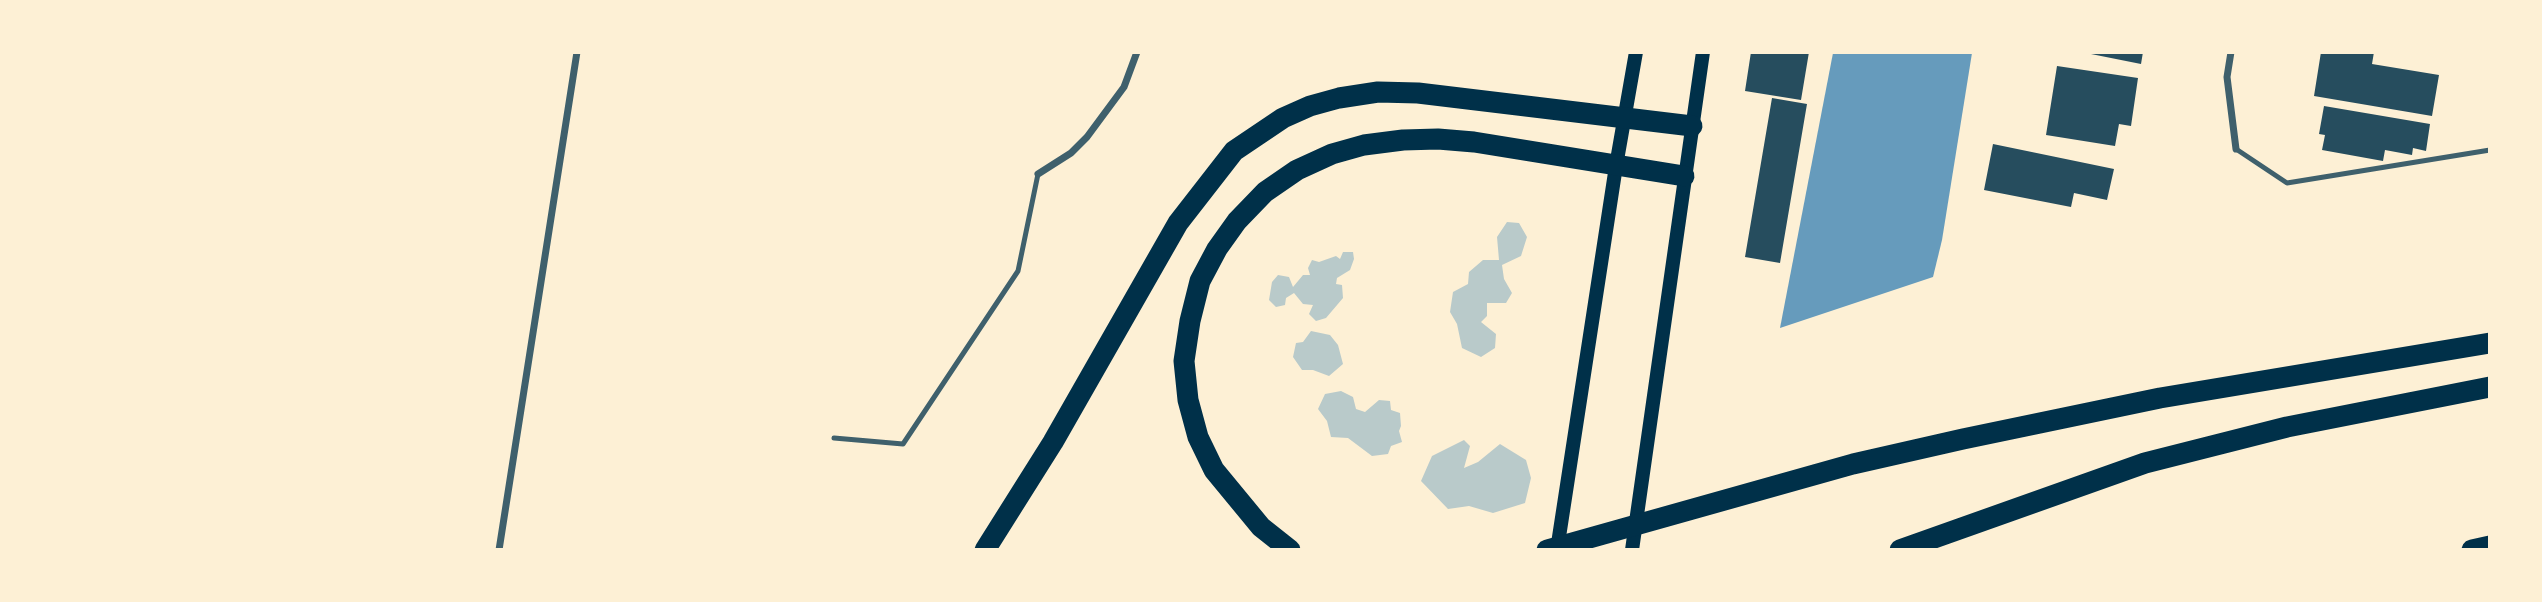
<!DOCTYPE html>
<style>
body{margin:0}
#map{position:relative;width:2542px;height:602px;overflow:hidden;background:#fdf0d5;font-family:Karla,sans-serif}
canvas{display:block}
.frame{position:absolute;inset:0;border:54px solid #fdf0d5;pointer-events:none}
</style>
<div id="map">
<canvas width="2542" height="602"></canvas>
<div class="frame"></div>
</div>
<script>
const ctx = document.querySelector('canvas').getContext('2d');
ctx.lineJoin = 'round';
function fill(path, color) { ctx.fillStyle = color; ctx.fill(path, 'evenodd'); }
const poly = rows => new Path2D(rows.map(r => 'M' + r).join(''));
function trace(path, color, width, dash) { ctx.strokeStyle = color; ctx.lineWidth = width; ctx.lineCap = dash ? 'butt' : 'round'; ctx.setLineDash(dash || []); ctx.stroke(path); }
fill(poly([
 [1507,222,1519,223,1527,237,1521,256,1502,265,1504,279,1512,293,1506,303,1487,303,1487,316,1481,322,1496,334,1495,348,1481,357,1462,348,1457,324,1450,312,1453,292,1468,284,1469,272,1483,260,1499,260,1497,237],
 [1343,252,1353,252,1354,259,1350,270,1337,278,1336,284,1342,285,1343,298,1326,318,1316,321,1309,314,1313,305,1303,304,1294,293,1286,298,1285,305,1276,307,1269,300,1272,282,1278,275,1289,277,1293,287,1303,275,1310,275,1308,268,1312,260,1319,262,1336,256,1340,259],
 [1311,331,1330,335,1338,345,1343,364,1329,376,1313,370,1302,370,1293,357,1296,343,1303,342],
 [1341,391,1353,397,1356,409,1365,412,1379,400,1390,401,1391,410,1400,413,1401,426,1399,431,1402,442,1391,446,1388,454,1372,456,1348,438,1331,437,1327,421,1318,409,1325,394],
 [1464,440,1470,446,1464,468,1478,462,1500,444,1526,460,1531,478,1525,503,1493,513,1469,506,1448,509,1421,481,1432,456]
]), '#b9caca');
fill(poly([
 [1833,53,1972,53,1942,240,1933,277,1780,328]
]), '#669bbc');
fill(poly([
 [1751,52,1809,52,1801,100,1745,91],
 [2081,52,2143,52,2141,64],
 [2321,52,2374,52,2372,64,2439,75,2432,116,2314,96],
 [2057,66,2138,78,2131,126,2119,124,2115,146,2046,135],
 [1772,98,1807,104,1780,263,1745,257],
 [2324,106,2430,124,2426,151,2413,148,2412,155,2385,150,2383,161,2322,150,2325,135,2319,134],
 [1993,144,2114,169,2107,200,2074,193,2071,207,1984,190]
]), '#264d5e');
trace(poly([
 [2236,149,2287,183,2490,150],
 [834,438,903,444,1018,271,1038,174]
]), '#3f606c', 5);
trace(poly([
 [2231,52,2227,77,2236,149],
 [1038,174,1071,153,1087,137,1124,87,1137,52],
 [499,550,577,52]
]), '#3f606c', 7);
trace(poly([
 [1557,550,1616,166,1636,52],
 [1632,550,1703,52]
]), '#003049', 14);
trace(poly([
 [985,550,1053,442,1178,223,1234,151,1283,118,1310,106,1339,98,1378,92,1418,93,1692,126],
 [1290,550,1261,527,1214,470,1198,437,1188,400,1184,361,1190,321,1200,281,1217,249,1237,221,1265,192,1297,170,1332,154,1364,145,1403,140,1438,139,1474,142,1684,176],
 [1547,550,1853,464,1963,439,2160,398,2490,343],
 [1900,550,2145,463,2287,427,2490,387],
 [2472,550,2490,546]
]), '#003049', 21);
</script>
